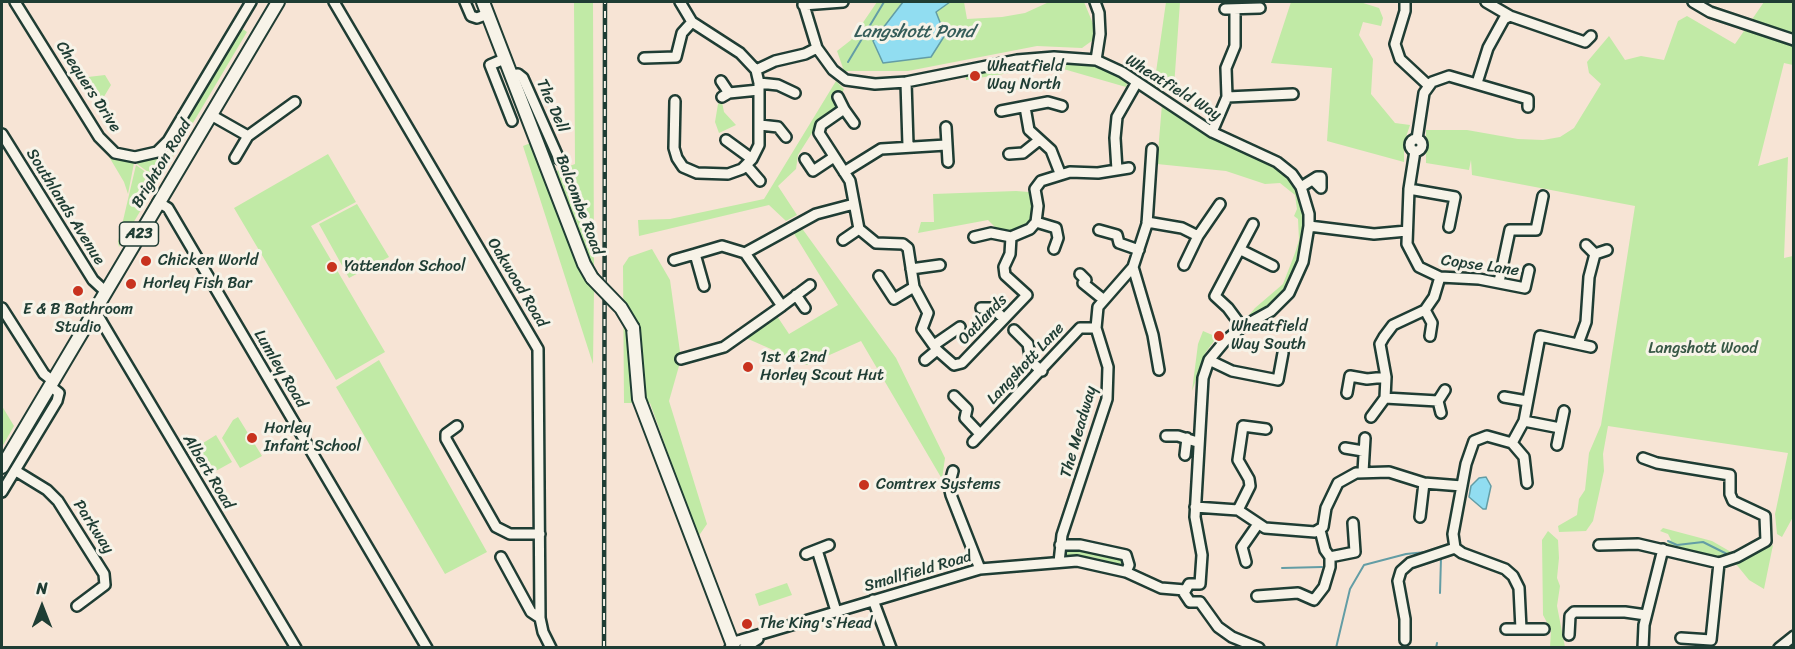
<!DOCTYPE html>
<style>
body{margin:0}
#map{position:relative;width:1795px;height:649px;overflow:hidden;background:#f7e4d5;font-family:Sriracha,sans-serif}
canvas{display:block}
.frame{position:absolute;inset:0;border:3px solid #1f3d34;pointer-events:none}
.north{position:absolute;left:12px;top:577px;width:60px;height:60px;-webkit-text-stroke:4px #f7f3e8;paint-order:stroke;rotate:0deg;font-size:16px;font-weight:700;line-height:24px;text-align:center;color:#1f3d34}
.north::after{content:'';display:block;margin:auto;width:21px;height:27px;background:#1f3d34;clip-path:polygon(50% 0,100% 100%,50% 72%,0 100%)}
</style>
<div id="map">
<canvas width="1795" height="649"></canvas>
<div class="frame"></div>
<div class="north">N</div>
</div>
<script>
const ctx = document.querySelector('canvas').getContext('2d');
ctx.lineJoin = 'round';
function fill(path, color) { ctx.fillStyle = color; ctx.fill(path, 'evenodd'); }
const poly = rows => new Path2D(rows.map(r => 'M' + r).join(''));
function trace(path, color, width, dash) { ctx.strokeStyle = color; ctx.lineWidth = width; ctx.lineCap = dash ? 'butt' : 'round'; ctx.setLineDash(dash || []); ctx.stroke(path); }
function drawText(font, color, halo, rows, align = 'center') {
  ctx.font = font + ' Sriracha,sans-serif'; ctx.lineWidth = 6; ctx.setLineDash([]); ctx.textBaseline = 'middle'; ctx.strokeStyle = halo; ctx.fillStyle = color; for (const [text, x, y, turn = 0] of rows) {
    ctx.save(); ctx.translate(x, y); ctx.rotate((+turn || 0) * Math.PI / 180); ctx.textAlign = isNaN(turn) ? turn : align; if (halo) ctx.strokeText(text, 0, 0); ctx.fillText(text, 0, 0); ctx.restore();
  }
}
fill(poly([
 [574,2,593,2,594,270,554,172,575,164],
 [877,2,964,2,967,19,1002,17,1025,13,1049,2,1084,2,1094,26,1093,40,1082,48,1037,46,908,71,844,71,837,51,851,40],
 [1166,2,1180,2,1174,87,1154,86],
 [1291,2,1360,2,1379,8,1383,18,1381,26,1363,22,1359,35,1373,59,1371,94,1395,123,1410,125,1404,143,1404,162,1327,141,1332,68,1271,63],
 [1764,2,1793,2,1793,65,1784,63,1758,166,1788,157,1784,258,1793,256,1794,515,1782,537,1777,534,1775,514,1788,453,1608,426,1603,454,1604,471,1593,521,1586,531,1559,532,1558,526,1577,515,1579,499,1585,490,1589,453,1601,425,1635,206,1472,175,1471,160,1469,170,1426,163,1426,130,1467,130,1518,139,1543,140,1560,137,1574,128,1601,84,1589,73,1587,62,1609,36,1625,60,1641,56,1664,60,1678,21,1687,16,1735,44],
 [240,27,247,32,159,180,164,149],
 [1066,60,1095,64,1115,73,1128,81,1126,87,1053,66,966,80,966,77,1025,64],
 [105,75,111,85,102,100,96,97,87,82,88,77],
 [836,81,844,89,834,110,817,125,798,155,796,169,778,186,797,215,786,221,769,205,639,236,638,220,670,219,764,199],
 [722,102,724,112,736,125,719,133,715,122,718,104],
 [1162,104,1206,134,1267,161,1291,178,1303,200,1306,217,1299,262,1286,290,1253,317,1249,315,1255,308,1283,284,1295,253,1299,240,1298,219,1294,216,1297,209,1295,195,1280,183,1265,184,1226,171,1157,164],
 [533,142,583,274,594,288,593,364,523,146],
 [162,151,155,177,137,164,137,162,155,157],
 [328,154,356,202,311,226,385,352,336,380,234,208],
 [108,155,134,163,128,194,124,182],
 [136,165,158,181,119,247,118,242],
 [1016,191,1029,192,1033,197,1033,211,1029,226,1011,233,998,230,988,220,918,233,921,222,934,222,933,194],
 [357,204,389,257,349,278,319,224],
 [801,227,896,358,945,458,942,479,861,341,807,365,746,338,777,316,789,334,838,305,793,232],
 [652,249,670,280,681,359,669,401,707,524,698,537,650,403,624,403,623,266,629,257],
 [1203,331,1217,337,1206,352,1192,391,1198,344],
 [379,360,487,552,445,574,336,387],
 [2,406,14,426,2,447],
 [238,417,262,456,240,468,222,438,233,420],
 [216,435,232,462,205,477,190,451],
 [1663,528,1712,541,1731,552,1727,556,1716,556,1661,544,1658,542,1668,543,1671,540,1668,534,1660,531],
 [1548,531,1558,540,1559,558,1557,578,1560,586,1557,606,1565,647,1550,647,1551,630,1543,615,1542,540],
 [1773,545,1764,589,1749,580,1736,564],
 [1065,549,1124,557,1126,561,1122,565,1092,557,1064,556],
 [787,583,792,595,759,606,755,594]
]), '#c1eaa6');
const water = poly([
 [903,2,950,2,936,12,945,35,931,57,883,63,873,41,903,2],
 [1486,477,1491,486,1486,509,1483,509,1469,497,1471,486,1479,478,1486,477]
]);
fill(water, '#91ddf1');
trace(water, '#639da5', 1.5);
trace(poly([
 [848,62,884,2],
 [1668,541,1677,545,1703,542,1729,555],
 [1282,568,1322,567],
 [1440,593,1441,558],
 [1336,648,1350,589,1364,565,1406,554,1426,552],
 [1436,648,1437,643]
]), '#639da5', 2);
const minor = poly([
 [15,2,99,137,115,153,135,157,157,152,168,141,251,2],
 [334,2,538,349,540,618],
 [465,2,471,16,477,18,488,14],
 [803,2,817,48,833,70,846,80,875,84,906,82,1017,60,1054,57,1096,60,1122,72,1212,132,1277,162,1292,174,1301,187,1309,214,1309,226,1303,262,1289,293,1271,311,1242,327,1224,342,1209,360,1203,378,1195,517,1202,555,1200,584],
 [1095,2,1099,13,1100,34,1096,60],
 [1405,2,1405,11,1395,44,1400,59,1429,86],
 [1486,2,1510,16],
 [1693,2,1710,12,1794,40],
 [803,5,843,2],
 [1225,9,1260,8],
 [644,58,676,57,682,33,692,22],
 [504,59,490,65,512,121],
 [756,70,775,61,805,54,817,48],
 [511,75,518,74,523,78,559,159],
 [721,81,729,93],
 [906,82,908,145],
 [759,83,778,85,795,93],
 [1477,83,1488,48,1504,19,1510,16,1585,42,1591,36],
 [722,97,729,93,759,90],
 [838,97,844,109],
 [1227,97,1293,94],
 [675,101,674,148,677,158,683,167,697,173,728,174,742,169,752,159,759,145,759,83,756,70,740,53,692,22,680,2],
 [1025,107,1029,130,1051,150,1060,173],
 [1001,111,1048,102,1062,106],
 [211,115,248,136],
 [854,123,844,109,821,125,819,133,850,181,859,229,876,243,903,244,908,248,914,287,928,313,922,329,937,350,954,365,962,363,1027,295,1005,275,1004,267,1010,254,1011,237],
 [760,125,778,127,786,137],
 [946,127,948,162],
 [1212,132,1227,97,1226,68,1235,46,1235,10],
 [2,134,93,280,106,292],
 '1410 145a6 6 0 1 1 12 0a6 6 0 1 1-12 0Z',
 [1417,139,1424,93,1432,82,1449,76,1528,99,1528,107],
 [726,140,752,159],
 [1415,151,1409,189,1407,244,1419,267,1440,277,1479,279,1525,288,1529,270],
 [1009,154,1023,153,1038,141],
 [235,158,248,136,295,102],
 [805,159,813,171,834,157],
 [747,166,760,181],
 [1117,170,1115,138,1117,117,1137,82],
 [844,172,881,149,946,145],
 [1301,187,1317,177,1321,177,1321,188,1313,180],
 [1409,189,1455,197,1449,227],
 [158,202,168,208,427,648],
 [1036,222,1056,228,1058,238,1054,249],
 [1147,222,1182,228,1198,236],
 [1309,226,1374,234,1407,231],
 [1099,230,1117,235,1119,243,1139,250],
 [974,237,991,233,1011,237,1030,229,1036,222,1038,206,1035,189,1041,181,1070,172,1098,173,1129,168],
 [843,240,859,229],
 [1241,250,1273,266],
 [745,253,816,214,854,204],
 [1595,254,1607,250],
 [674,260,695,254],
 [1184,265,1198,236,1220,204],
 [1133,267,1153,335,1159,370],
 [911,269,940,265],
 [1080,274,1086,280,1083,283,1104,300],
 [879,276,894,299,914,287],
 [1499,282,1510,230,1536,230,1543,196],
 [704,286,695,254,722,246,745,253],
 [796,295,805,308],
 [782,306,810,285],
 [2,308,44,374,53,381],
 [981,308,993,308,1004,319],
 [1425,310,1432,323,1430,336],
 [93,314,100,319,116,346,296,648],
 [1242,327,1228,308,1215,296,1253,224],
 [1014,330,1028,344,1031,362,1042,371],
 [1578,344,1586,322,1589,277,1595,254,1586,245],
 [934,345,960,327],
 [681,359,724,347,782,306,745,253],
 [925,360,937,350],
 [1209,360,1232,371,1278,380,1283,353],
 [1347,393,1350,376,1367,379,1386,377],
 [954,396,967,409,965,418,980,434],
 [1504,397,1527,401],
 [1385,398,1438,401],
 [1441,413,1438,401,1445,390],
 [1371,417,1385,398,1386,377,1380,344,1384,337,1393,325,1425,310,1434,297,1440,277],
 [1524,421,1560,428],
 [457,426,446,434,446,439,496,527,510,534,540,534],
 [1166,436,1178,436,1197,442],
 [973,442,1080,328,1096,328,1098,307,1133,267,1147,224,1152,149],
 [1512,443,1524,421,1540,336,1591,347],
 [1557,445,1564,411],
 [1345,448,1363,451],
 [1185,455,1187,438],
 [16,471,47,490,58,501,104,574,105,585,77,606],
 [953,471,949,486,951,495,980,569],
 [1363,472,1365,438],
 [2,492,57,401,59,393,50,386],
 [1195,507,1238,510,1265,528,1315,532,1323,527,1326,508,1338,483,1356,473,1389,472,1424,483,1462,486],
 [1238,510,1250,486,1249,479,1238,460,1243,426,1266,429],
 [1420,517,1424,483],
 [1060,545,1080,545,1126,555,1129,565,1126,572],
 [1599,545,1638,544,1719,563,1737,557,1766,541,1765,516,1733,501,1730,494,1730,475,1657,463,1643,458],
 [817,550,836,611],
 [806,554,829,545],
 [501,557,531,612,540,618,543,632,551,648],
 [1330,557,1355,552,1353,523],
 [1059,562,1062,535,1107,399,1108,367,1096,328],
 [1246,562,1242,547,1258,524],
 [1257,596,1298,593,1314,600,1324,587,1330,567,1330,557,1325,550,1320,530],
 [873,600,891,648],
 [1200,602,1218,627,1232,637,1259,648],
 [1200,602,1190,602,1184,593,1189,584,1200,584],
 [1506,629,1544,629],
 [1521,629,1519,588,1513,576,1505,569,1462,553,1455,548,1453,534,1466,464,1474,441,1487,436,1512,443,1524,457,1527,483],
 [1569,635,1570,616,1574,612,1625,612,1646,615],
 [1681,638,1711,640,1719,563],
 [1405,640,1405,619,1398,581,1401,571,1410,563,1455,548],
 [730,648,733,642,741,640,980,569,1077,561,1126,572,1161,588,1185,590],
 [744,648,758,639],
 [1643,648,1644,625,1663,549],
 [1779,648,1794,636]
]);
const major = poly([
 [483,2,584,264,592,278],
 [633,328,639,399,734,648],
 [2,467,278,2]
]);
trace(minor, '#1f3d34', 14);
trace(major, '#1f3d34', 16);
trace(minor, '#f7f3e8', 9);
trace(major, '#f7f3e8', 12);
const rail = poly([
 [604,648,605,2]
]);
trace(rail, '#1f3d34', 4.5);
trace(rail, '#f7f3e8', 2, [7]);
const majorBridge = poly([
 [592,278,621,308,633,328]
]);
trace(majorBridge, '#1f3d34', 16, []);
trace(majorBridge, '#f7f3e8', 12);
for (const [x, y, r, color] of [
 [975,76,6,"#c8321e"],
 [146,261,6,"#c8321e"],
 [332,267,6,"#c8321e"],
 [131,284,6,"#c8321e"],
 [78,291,6,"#c8321e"],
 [1219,336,6,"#c8321e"],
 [748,367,6,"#c8321e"],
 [252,438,6,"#c8321e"],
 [864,485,6,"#c8321e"],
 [747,624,6,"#c8321e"]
]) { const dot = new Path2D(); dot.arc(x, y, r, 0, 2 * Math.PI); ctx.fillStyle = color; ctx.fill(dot); trace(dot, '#f7f3e8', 2); }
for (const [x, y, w] of [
 [139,234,39]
]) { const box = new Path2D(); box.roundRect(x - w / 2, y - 12, w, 24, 4.5); ctx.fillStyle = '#f7f3e8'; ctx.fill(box); trace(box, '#1f3d34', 1.5); }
drawText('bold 15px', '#1f3d34', null, [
 ["A23",139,234]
]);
drawText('16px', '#1f3d34', '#f7f3e8', [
 ["Wheatfield",987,67],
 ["Way North",987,85],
 ["Chicken World",158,261],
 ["Yattendon School",344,267],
 ["Horley Fish Bar",143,284],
 ["E & B Bathroom",78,310,"center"],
 ["Studio",78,328,"center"],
 ["Wheatfield",1231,327],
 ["Way South",1231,345],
 ["1st & 2nd",760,358],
 ["Horley Scout Hut",760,376],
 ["Horley",264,429],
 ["Infant School",264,447],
 ["Comtrex Systems",876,485],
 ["The King's Head",759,624]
], 'left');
drawText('16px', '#1f3d34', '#f7f3e8', [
 ["Chequers Drive",88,87,57],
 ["Wheatfield Way",1173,88,32],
 ["The Dell",552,106,66],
 ["Brighton Road",162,164,-59],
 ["Balcombe Road",579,205,69],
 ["Southlands Avenue",65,207,58],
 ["Copse Lane",1480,266,8],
 ["Oakwood Road",517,283,59],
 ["Oatlands",983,320,-46],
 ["Langshott Lane",1026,364,-47],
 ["Lumley Road",280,369,59],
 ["The Meadway",1079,432,-74],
 ["Albert Road",208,472,59],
 ["Parkway",93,527,57],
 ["Smallfield Road",918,572,-16]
]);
drawText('16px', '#375745', '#f7f3e8', [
 ["Langshott Wood",1703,349]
]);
drawText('italic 18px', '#365d5a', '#f7f3e8', [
 ["Langshott Pond",914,32]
]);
</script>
